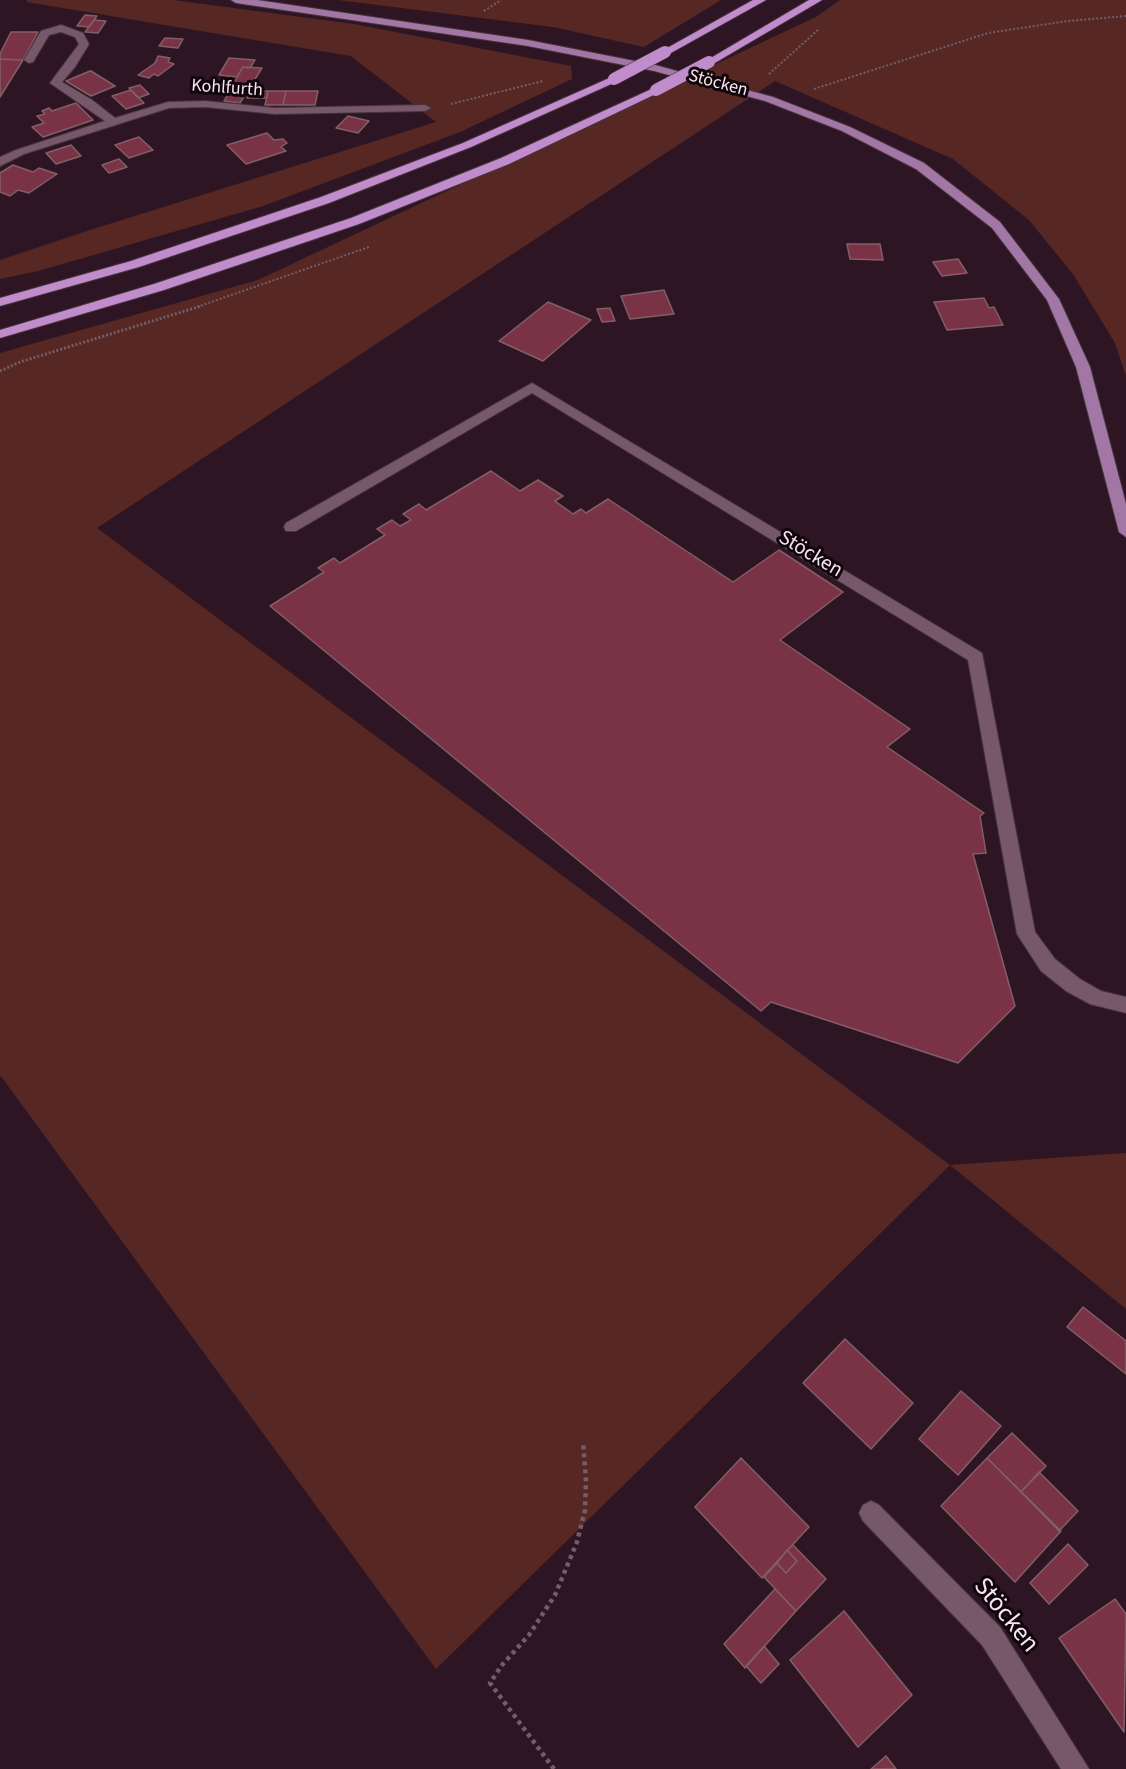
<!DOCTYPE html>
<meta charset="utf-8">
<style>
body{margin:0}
canvas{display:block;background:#2e1524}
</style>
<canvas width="1126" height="1769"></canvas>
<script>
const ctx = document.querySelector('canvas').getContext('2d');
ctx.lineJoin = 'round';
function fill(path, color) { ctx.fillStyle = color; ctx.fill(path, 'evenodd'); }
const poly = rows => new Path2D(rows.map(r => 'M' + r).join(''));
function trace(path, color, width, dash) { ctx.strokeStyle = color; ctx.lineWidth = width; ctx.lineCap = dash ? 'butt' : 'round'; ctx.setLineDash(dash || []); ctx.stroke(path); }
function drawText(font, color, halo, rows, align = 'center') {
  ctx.font = font + ' "Source Sans 3",sans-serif'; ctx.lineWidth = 6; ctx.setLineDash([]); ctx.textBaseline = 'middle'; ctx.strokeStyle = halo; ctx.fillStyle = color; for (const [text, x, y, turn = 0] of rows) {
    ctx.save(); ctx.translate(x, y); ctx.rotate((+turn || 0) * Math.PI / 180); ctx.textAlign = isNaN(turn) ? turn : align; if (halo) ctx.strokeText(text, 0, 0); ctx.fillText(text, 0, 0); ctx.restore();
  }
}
fill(poly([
 [27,0,173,0,354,24,571,66,572,79,460,132,263,206,38,271,0,279,0,260,90,230,436,122,351,56,27,2],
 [338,0,721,0,644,47,553,27],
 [840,0,1126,0,1126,376,1115,343,1073,274,1029,220,953,159,775,81,97,528,950,1165,1126,1153,1126,1309,950,1165,436,1669,0,1075,0,353,258,280,816,17]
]), '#572823');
const building = poly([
 [85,15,97,16,89,27,77,26,85,15],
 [94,20,106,21,98,33,85,32,94,20],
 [11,32,38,32,23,60,0,59,0,54,11,32],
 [165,38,183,39,178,48,159,46,165,38],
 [158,56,170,58,168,62,174,64,158,76,154,74,149,78,138,75,155,63,158,56],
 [229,58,255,60,250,68,243,67,237,77,219,75,229,58],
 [0,59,23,60,0,97,0,59],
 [243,67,262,68,240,103,224,101,243,67],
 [90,71,91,71,115,86,91,96,66,81,90,71],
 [221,80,235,80,230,90,218,89,221,80],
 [140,85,149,94,138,98,129,88,140,85],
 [131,90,144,103,126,109,112,96,131,90],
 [249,91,268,91,267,98,247,98,249,91],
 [268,91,286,91,283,105,265,105,268,91],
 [286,91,318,91,315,105,283,105,286,91],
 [76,103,93,120,43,137,32,127,44,123,37,116,45,114,42,111,49,108,52,111,76,103],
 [348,116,369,121,358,133,336,128,348,116],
 [267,133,274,140,283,139,287,143,281,147,286,151,246,164,227,145,267,133],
 [139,137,153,150,129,158,115,145,139,137],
 [71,145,81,156,56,164,46,153,71,145],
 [119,159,127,167,109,173,102,165,119,159],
 [13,165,33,172,39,168,57,174,29,193,18,190,10,196,0,192,0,173,13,165],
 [847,244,880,244,883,260,850,259,847,244],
 [958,259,967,273,942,276,933,262,958,259],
 [664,290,674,314,630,319,621,296,664,290],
 [984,298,989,308,994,307,1003,325,947,330,934,302,984,298],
 [548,302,591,320,543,361,499,341,548,302],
 [610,308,615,321,602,322,597,309,610,308],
 [491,471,520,491,538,480,563,496,555,501,573,514,581,509,586,513,608,499,733,582,779,550,843,592,780,640,910,729,887,747,984,813,980,816,986,853,973,854,1015,1006,958,1063,774,1003,771,1002,761,1011,270,606,324,572,318,568,334,558,340,563,385,535,377,529,392,520,400,526,411,520,403,514,419,504,426,510,491,471],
 [1083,1307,1126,1341,1126,1374,1067,1327,1083,1307],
 [845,1339,913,1403,871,1449,803,1383,845,1339],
 [961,1391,1001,1426,958,1475,919,1439,961,1391],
 [1012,1433,1046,1466,1021,1492,987,1458,1012,1433],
 [741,1458,809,1527,762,1578,695,1507,741,1458],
 [987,1458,1061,1531,1015,1582,941,1506,987,1458],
 [1039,1472,1078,1511,1059,1531,1021,1492,1039,1472],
 [1068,1544,1088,1565,1049,1604,1030,1583,1068,1544],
 [793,1545,826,1579,796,1611,764,1577,777,1563,786,1573,797,1561,787,1550,793,1545],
 [787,1550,797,1561,786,1573,777,1563,787,1550],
 [775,1589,796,1611,745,1668,724,1644,775,1589],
 [1115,1599,1126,1614,1124,1732,1059,1638,1115,1599],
 [844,1611,912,1695,858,1747,790,1660,844,1611],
 [764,1646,779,1664,761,1683,746,1666,764,1646],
 [886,1756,896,1769,871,1769,886,1756]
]);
fill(building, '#7a3346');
trace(building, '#825f66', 1.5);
const minor = poly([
 [61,25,83,33,89,44,75,67,62,82,92,100,115,118,168,102,205,101,275,108,425,105,431,108,425,111,275,114,205,107,169,108,24,154,0,166,0,157,16,150,105,121,50,83,79,44,75,37,61,32,49,35,33,62,29,63,24,60,41,31,61,25],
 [532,383,982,653,1035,932,1055,959,1080,979,1101,991,1126,997,1126,1013,1090,1004,1066,991,1041,971,1017,934,968,660,532,393,296,531,286,531,284,527,286,523,532,383],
 [871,1501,879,1505,1000,1627,1089,1769,1061,1769,982,1645,863,1521,859,1513,863,1505,871,1501]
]);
const major = poly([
 [231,0,257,0,528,40,655,65,773,97,850,127,924,163,1000,222,1059,299,1090,367,1126,504,1126,537,1119,532,1076,367,1047,300,992,228,916,169,842,131,765,101,654,71,528,46,236,3,231,0]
]);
const highway = poly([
 [753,0,766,0,669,54,665,55,660,52,753,0],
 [809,0,822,0,713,64,709,65,704,62,809,0],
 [614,76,620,79,618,81,471,147,329,203,139,267,0,306,0,298,131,261,321,197,463,143,614,76],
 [656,87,660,88,660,92,509,164,359,224,164,290,0,338,0,330,154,284,351,218,501,158,656,87]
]);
trace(minor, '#46343e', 2);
trace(major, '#46343e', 2);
trace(highway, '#46343e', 2);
trace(poly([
 [484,11,501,0],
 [769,74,819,29],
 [814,89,988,33,1068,21,1126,16],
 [451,104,543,81],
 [197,307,369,247]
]), '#735d6a', 2, [2, 2]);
trace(poly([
 [0,371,20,362,201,306]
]), '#735d6a', 3, [2, 2]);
trace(poly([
 [554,1769,490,1683,502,1665,529,1635,555,1595,577,1542,585,1510,586,1481,583,1442]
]), '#735d6a', 4.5, [4, 4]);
fill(minor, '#76586a');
fill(major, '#a377a5');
fill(highway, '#c18ccc');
const highwayBridge = poly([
 [614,79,665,52],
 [656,90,709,62]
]);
trace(highwayBridge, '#46343e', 13, []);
trace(highwayBridge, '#c18ccc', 12);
drawText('18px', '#f6e4ee', '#0f050b', [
 ["Stöcken",718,84,15],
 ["Kohlfurth",227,89,4]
]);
drawText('21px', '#f6e4ee', '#0f050b', [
 ["Stöcken",810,555,31]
]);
drawText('26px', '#f6e4ee', '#0f050b', [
 ["Stöcken",1005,1616,51]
]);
</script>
